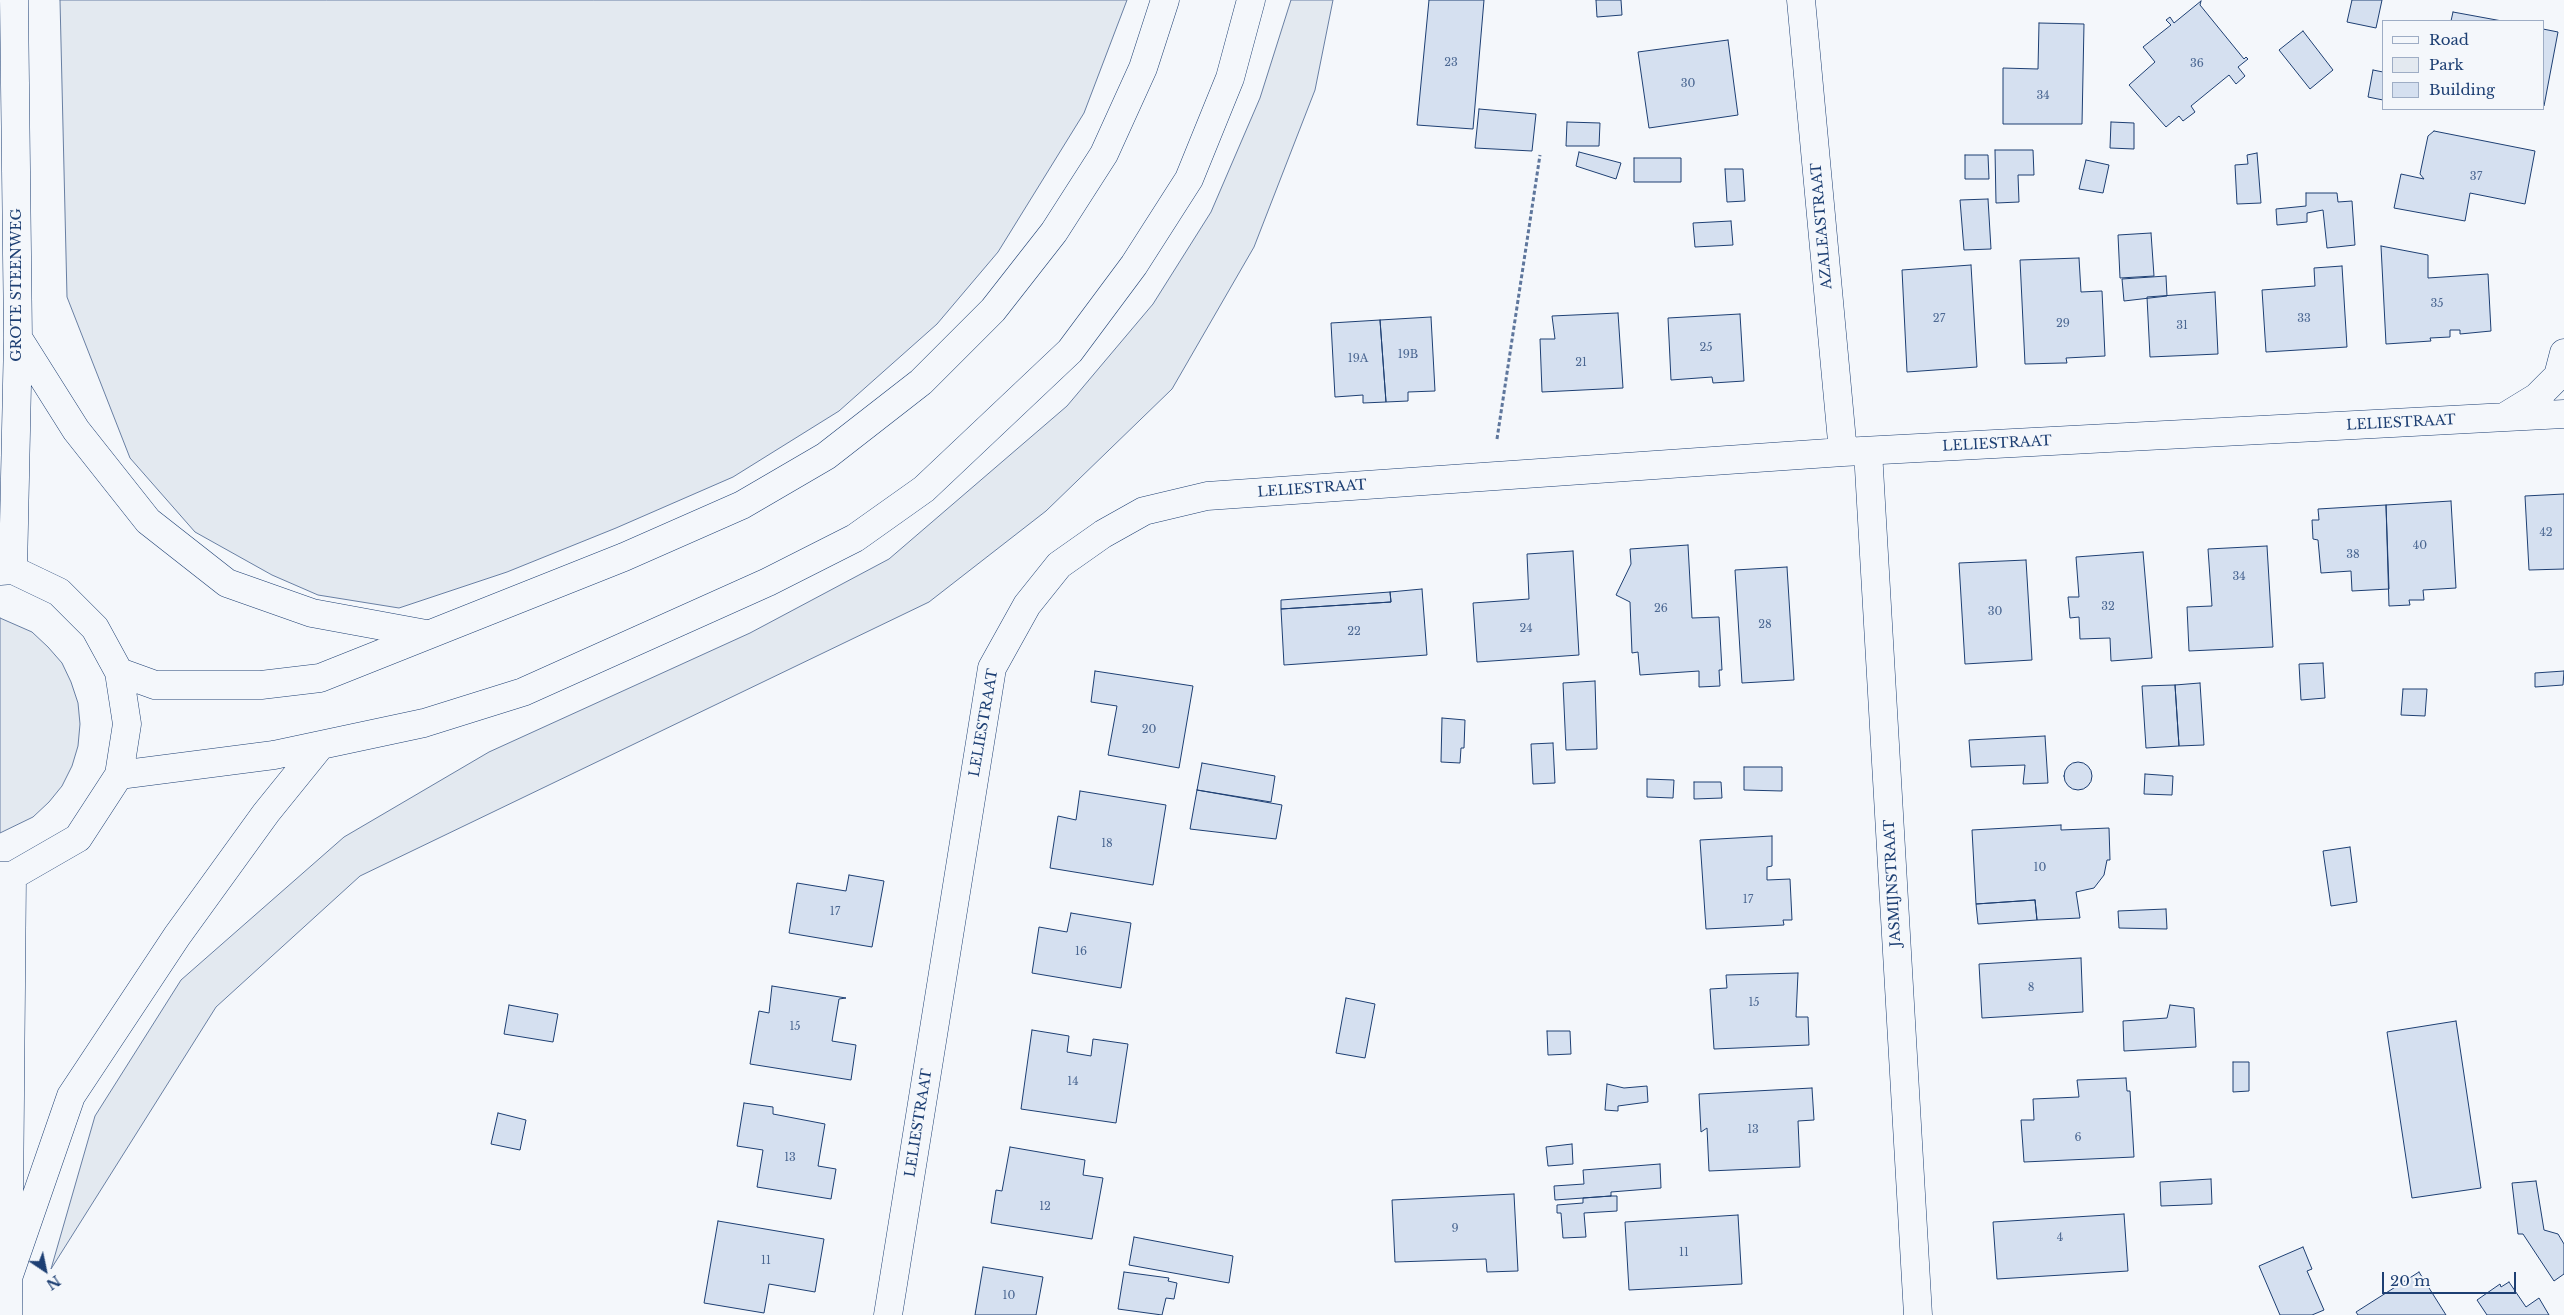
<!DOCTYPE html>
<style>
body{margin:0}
#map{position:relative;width:2564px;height:1315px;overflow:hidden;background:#f4f7fb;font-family:"Libre Baskerville",serif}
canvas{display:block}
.legend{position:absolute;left:2382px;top:20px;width:162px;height:90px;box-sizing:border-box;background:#f4f7fb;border:1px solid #9eadc5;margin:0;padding:6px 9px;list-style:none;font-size:15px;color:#1d3f73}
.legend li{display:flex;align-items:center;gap:10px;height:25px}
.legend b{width:25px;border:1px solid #9eadc5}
.north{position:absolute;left:20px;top:1245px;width:50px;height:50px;-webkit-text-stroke:4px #f4f7fb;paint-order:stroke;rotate:146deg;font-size:14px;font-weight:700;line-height:20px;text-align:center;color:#1d3f73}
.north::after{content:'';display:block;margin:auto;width:18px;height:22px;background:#1d3f73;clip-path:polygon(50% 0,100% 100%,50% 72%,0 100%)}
.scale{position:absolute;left:2382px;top:1272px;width:134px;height:22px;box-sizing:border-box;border:2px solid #1d3f73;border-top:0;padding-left:6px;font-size:15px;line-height:18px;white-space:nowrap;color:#1d3f73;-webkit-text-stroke:4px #f4f7fb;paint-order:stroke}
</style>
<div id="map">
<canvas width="2564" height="1315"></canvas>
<ul class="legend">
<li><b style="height:6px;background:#f4f7fb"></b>Road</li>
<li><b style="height:14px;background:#e3e9f0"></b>Park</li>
<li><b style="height:14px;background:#d5e0f0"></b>Building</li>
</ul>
<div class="north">N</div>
<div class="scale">20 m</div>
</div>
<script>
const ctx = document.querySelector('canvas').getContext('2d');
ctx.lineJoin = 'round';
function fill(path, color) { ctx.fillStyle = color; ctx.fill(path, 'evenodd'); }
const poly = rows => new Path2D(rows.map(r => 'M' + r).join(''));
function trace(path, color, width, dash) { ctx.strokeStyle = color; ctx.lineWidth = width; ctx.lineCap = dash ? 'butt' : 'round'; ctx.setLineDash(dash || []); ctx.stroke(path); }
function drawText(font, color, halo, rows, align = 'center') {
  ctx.font = font + ' "Libre Baskerville",serif'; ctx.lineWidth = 4; ctx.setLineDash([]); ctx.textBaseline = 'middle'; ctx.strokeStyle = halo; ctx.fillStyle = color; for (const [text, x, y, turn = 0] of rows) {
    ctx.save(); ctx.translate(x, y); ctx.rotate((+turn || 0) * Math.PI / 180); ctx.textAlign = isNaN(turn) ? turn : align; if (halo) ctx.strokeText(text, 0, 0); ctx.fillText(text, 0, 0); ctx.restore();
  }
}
const green = poly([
 [60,0,1127,0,1084,113,998,252,937,324,839,411,733,477,616,528,507,572,399,608,318,595,272,575,195,532,130,458,67,297,60,0],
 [1291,0,1333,0,1315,90,1254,247,1172,389,1046,511,929,602,360,876,216,1007,51,1269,95,1116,181,980,344,837,489,752,750,633,889,559,1067,406,1153,304,1211,212,1260,98,1291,0],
 [0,618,32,632,48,647,62,663,71,682,78,703,80,724,78,746,72,766,62,786,49,802,33,817,0,833,0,618]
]);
fill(green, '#e3e9f0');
trace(green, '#687fa3', 1);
const building = poly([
 [1429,0,1484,0,1473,129,1417,125,1429,0],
 [1596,0,1621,0,1622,15,1597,17,1596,0],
 [2352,0,2382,0,2376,28,2347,22,2352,0],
 [2201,1,2200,5,2244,59,2246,57,2248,59,2238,67,2245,76,2236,84,2229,75,2191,106,2195,112,2183,121,2179,116,2166,127,2129,85,2155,62,2143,47,2171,25,2166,20,2170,17,2174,23,2201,1],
 [2453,12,2502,21,2451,21,2453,12],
 [2039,23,2084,24,2082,124,2003,124,2003,68,2038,69,2039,23],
 [2543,29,2558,32,2544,106,2543,106,2543,29],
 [2303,31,2333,70,2310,89,2279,50,2303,31],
 [1728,40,1738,115,1649,128,1638,52,1728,40],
 [2373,70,2383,72,2383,100,2368,97,2373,70],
 [1479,109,1536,114,1532,151,1475,148,1479,109],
 [1567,122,1600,123,1599,146,1566,146,1567,122],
 [2111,122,2134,123,2134,149,2110,148,2111,122],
 [2434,131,2535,151,2525,204,2470,193,2465,221,2394,208,2401,174,2424,179,2420,174,2428,136,2434,131],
 [1995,150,2033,150,2034,175,2018,175,2019,202,1996,203,1995,150],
 [1579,152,1621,163,1616,179,1576,166,1579,152],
 [2257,153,2261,203,2237,204,2235,165,2248,164,2247,155,2257,153],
 [1965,155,1988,155,1989,179,1965,179,1965,155],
 [1634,158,1681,158,1681,182,1634,182,1634,158],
 [2086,160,2109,165,2103,193,2079,189,2086,160],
 [1725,169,1743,169,1745,201,1727,202,1725,169],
 [2306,193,2337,193,2338,202,2352,201,2355,245,2327,248,2323,210,2307,213,2307,222,2277,225,2276,209,2306,206,2306,193],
 [1988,199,1991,249,1964,250,1960,200,1988,199],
 [1731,221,1733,245,1695,247,1693,223,1731,221],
 [2151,233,2154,276,2120,278,2118,235,2151,233],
 [2381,246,2428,255,2428,278,2488,274,2491,331,2460,334,2460,330,2450,330,2450,337,2430,338,2431,341,2386,344,2381,246],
 [2079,258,2081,292,2102,291,2105,356,2066,358,2067,363,2062,363,2025,364,2020,260,2079,258],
 [1971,265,1977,367,1907,372,1902,270,1971,265],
 [2342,266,2347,347,2266,352,2262,290,2315,286,2314,268,2342,266],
 [2166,276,2167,296,2124,301,2122,279,2166,276],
 [2215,292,2218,354,2150,357,2147,297,2215,292],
 [1618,313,1623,388,1542,392,1540,339,1555,339,1552,316,1618,313],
 [1740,314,1744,381,1713,383,1712,377,1671,380,1668,318,1740,314],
 [1431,317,1435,391,1408,392,1408,401,1386,402,1380,320,1431,317],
 [1380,320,1386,402,1363,403,1363,395,1335,397,1331,323,1380,320],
 [2564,494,2564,569,2529,570,2525,496,2564,494],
 [2451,501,2456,588,2423,590,2424,600,2409,600,2410,605,2389,606,2386,505,2451,501],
 [2386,505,2389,589,2352,591,2351,571,2321,573,2318,540,2313,539,2312,520,2319,520,2318,509,2386,505],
 [1688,545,1692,618,1719,617,1722,670,1719,670,1720,686,1699,687,1699,671,1640,675,1638,652,1632,653,1630,602,1616,595,1631,564,1630,549,1688,545],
 [2267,546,2273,647,2189,651,2187,607,2212,606,2208,549,2267,546],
 [1573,551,1579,655,1477,662,1473,603,1529,599,1527,554,1573,551],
 [2143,552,2152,658,2111,661,2110,638,2080,639,2079,617,2070,618,2068,597,2079,597,2076,557,2143,552],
 [2026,560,2032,660,1965,664,1959,563,2026,560],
 [1787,567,1794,680,1742,683,1735,570,1787,567],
 [1422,589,1427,655,1284,665,1281,609,1391,602,1390,592,1422,589],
 [1390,592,1391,602,1281,609,1281,600,1390,592],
 [2323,663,2325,698,2301,700,2299,664,2323,663],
 [1095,671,1193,686,1179,768,1108,755,1117,706,1091,702,1095,671],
 [2564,671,2563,685,2535,687,2535,673,2564,671],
 [1595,681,1597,749,1566,750,1563,683,1595,681],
 [2200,683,2204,745,2179,746,2175,685,2200,683],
 [2175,685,2179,746,2146,748,2142,686,2175,685],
 [2403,689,2427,689,2425,716,2401,715,2403,689],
 [1442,718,1465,720,1464,748,1461,748,1460,763,1441,762,1442,718],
 [2045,736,2048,783,2023,784,2025,765,1971,767,1969,740,2045,736],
 [1553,743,1555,783,1533,784,1531,744,1553,743],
 '2064 776a14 14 0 1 1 28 0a14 14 0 1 1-28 0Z',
 [1202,763,1275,776,1271,802,1197,790,1202,763],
 [1744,767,1782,767,1782,791,1744,790,1744,767],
 [2145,774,2173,776,2172,795,2144,794,2145,774],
 [1647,779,1674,780,1673,798,1647,797,1647,779],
 [1694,782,1721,782,1722,798,1694,799,1694,782],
 [1197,790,1282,805,1276,839,1190,829,1197,790],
 [1080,791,1166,805,1153,885,1050,868,1058,816,1076,820,1080,791],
 [2061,825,2061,830,2109,828,2110,860,2107,860,2104,875,2094,888,2076,892,2080,918,2037,920,2035,900,1976,904,1972,830,2061,825],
 [1772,836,1772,866,1767,867,1767,880,1790,879,1792,920,1783,920,1784,925,1706,929,1700,840,1772,836],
 [2350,847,2357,902,2331,906,2323,851,2350,847],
 [849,875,884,881,872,947,789,933,797,883,846,891,849,875],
 [2035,900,2037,920,1978,924,1976,904,2035,900],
 [2166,909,2167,929,2119,928,2118,911,2166,909],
 [1071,913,1131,923,1121,988,1032,973,1039,927,1067,932,1071,913],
 [2081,958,2083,1012,1982,1018,1979,964,2081,958],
 [1798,973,1796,1017,1808,1017,1809,1045,1714,1049,1710,989,1727,988,1726,975,1798,973],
 [772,986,846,998,839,999,832,1041,856,1045,851,1080,750,1064,759,1011,769,1013,772,986],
 [1346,998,1375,1004,1365,1058,1336,1053,1346,998],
 [509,1005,558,1014,553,1042,504,1034,509,1005],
 [2170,1005,2194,1008,2196,1047,2124,1051,2123,1021,2167,1018,2170,1005],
 [2456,1021,2481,1188,2412,1198,2387,1032,2456,1021],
 [1032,1030,1069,1036,1067,1052,1091,1056,1093,1039,1128,1044,1116,1123,1021,1109,1032,1030],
 [1547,1031,1570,1031,1571,1054,1548,1055,1547,1031],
 [2233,1062,2249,1062,2249,1091,2233,1092,2233,1062],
 [2126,1078,2127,1091,2130,1091,2134,1157,2024,1162,2021,1120,2034,1120,2033,1099,2079,1097,2077,1080,2126,1078],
 [1607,1084,1624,1088,1647,1086,1648,1102,1618,1106,1618,1111,1605,1110,1607,1084],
 [1812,1088,1814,1120,1798,1121,1800,1167,1709,1171,1707,1128,1701,1132,1699,1094,1812,1088],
 [744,1103,773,1107,773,1114,825,1124,818,1166,836,1169,831,1199,757,1187,763,1150,737,1146,744,1103],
 [498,1113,526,1120,520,1150,491,1144,498,1113],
 [1572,1144,1573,1164,1548,1166,1546,1147,1572,1144],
 [1010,1147,1085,1160,1083,1175,1103,1178,1092,1239,991,1223,996,1190,1002,1191,1010,1147],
 [1660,1164,1661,1188,1611,1192,1611,1196,1555,1200,1554,1186,1584,1184,1583,1170,1660,1164],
 [2211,1179,2212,1204,2161,1206,2160,1182,2211,1179],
 [2536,1181,2544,1230,2558,1234,2564,1244,2564,1274,2554,1281,2523,1234,2518,1234,2512,1183,2536,1181],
 [1514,1194,1518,1271,1487,1272,1486,1259,1395,1262,1392,1200,1514,1194],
 [1611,1196,1617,1196,1617,1211,1584,1213,1586,1237,1563,1238,1561,1213,1557,1213,1557,1205,1583,1203,1583,1198,1611,1196],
 [2124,1214,2128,1271,1997,1279,1993,1222,2124,1214],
 [1738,1215,1742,1284,1629,1290,1625,1222,1738,1215],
 [718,1221,824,1239,815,1292,769,1284,764,1313,704,1303,718,1221],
 [1134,1237,1233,1256,1229,1283,1129,1265,1134,1237],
 [2303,1247,2312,1269,2307,1271,2324,1310,2312,1315,2280,1315,2259,1266,2303,1247],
 [983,1267,1043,1277,1036,1315,975,1315,983,1267],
 [1124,1272,1169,1278,1168,1281,1177,1283,1174,1299,1166,1298,1162,1315,1118,1309,1124,1272],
 [2419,1272,2446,1315,2358,1315,2356,1312,2419,1272],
 [2509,1282,2526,1307,2539,1298,2549,1315,2487,1315,2477,1300,2500,1284,2501,1287,2509,1282]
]);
fill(building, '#d5e0f0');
trace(building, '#1d3f73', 1);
const minor = poly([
 [1801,0,1843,452],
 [2506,416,2537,397,2558,376,2564,353],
 [1868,451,1918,1315],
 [888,1315,992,668,1027,605,1059,565,1103,534,1144,511,1207,496,1843,452,2564,414]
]);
const highway = poly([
 [18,338,76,430,148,521,227,583,312,613,426,634],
 [13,570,18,338,14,0],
 [0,571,13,570,59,592,95,628,119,672,127,724,119,775,78,838,12,876,0,876],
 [119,672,155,685,261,685,320,678,624,557,742,505,826,456,921,382,993,310,1054,232,1104,154,1143,68,1165,0],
 [119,775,274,755,424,723,523,692,768,582,855,538,924,489,1070,351,1134,265,1189,179,1230,78,1251,0],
 [8,1278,71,1096,177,936,266,813,321,745],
 [8,1315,12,876]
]);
trace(minor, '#1d3f73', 29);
trace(highway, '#1d3f73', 29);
trace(poly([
 [1497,439,1540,155]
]), '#5e769c', 3, [4, 2.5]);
trace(minor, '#f4f7fb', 28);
trace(highway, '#f4f7fb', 28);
drawText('11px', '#4b6792', null, [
 ["23",1451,63],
 ["36",2197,64],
 ["30",1688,84],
 ["34",2043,96],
 ["37",2476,177],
 ["35",2437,304],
 ["27",1939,319],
 ["33",2304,319],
 ["29",2063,324],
 ["31",2182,326],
 ["25",1706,348],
 ["19B",1408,355],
 ["19A",1358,359],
 ["21",1581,363],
 ["42",2546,533],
 ["40",2420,546],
 ["38",2353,555],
 ["34",2239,577],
 ["32",2108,607],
 ["26",1661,609],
 ["30",1995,612],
 ["28",1765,625],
 ["24",1526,629],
 ["22",1354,632],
 ["20",1149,730],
 ["18",1107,844],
 ["10",2040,868],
 ["17",1748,900],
 ["17",835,912],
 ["16",1081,952],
 ["8",2031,988],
 ["15",1754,1003],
 ["15",795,1027],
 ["14",1073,1082],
 ["13",1753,1130],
 ["6",2078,1138],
 ["13",790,1158],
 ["12",1045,1207],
 ["9",1455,1229],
 ["4",2060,1238],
 ["11",1684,1253],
 ["11",766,1261],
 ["10",1009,1296]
]);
drawText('14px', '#1d3f73', '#f4f7fb', [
 ["AZALEASTRAAT",1822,226,-95],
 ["GROTE STEENWEG",17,285,-90],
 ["LELIESTRAAT",2401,423,-3],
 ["LELIESTRAAT",1997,444,-3],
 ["LELIESTRAAT",1312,489,-4],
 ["LELIESTRAAT",984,723,-80],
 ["JASMIJNSTRAAT",1893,883,-93],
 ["LELIESTRAAT",919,1123,-81]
]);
</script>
